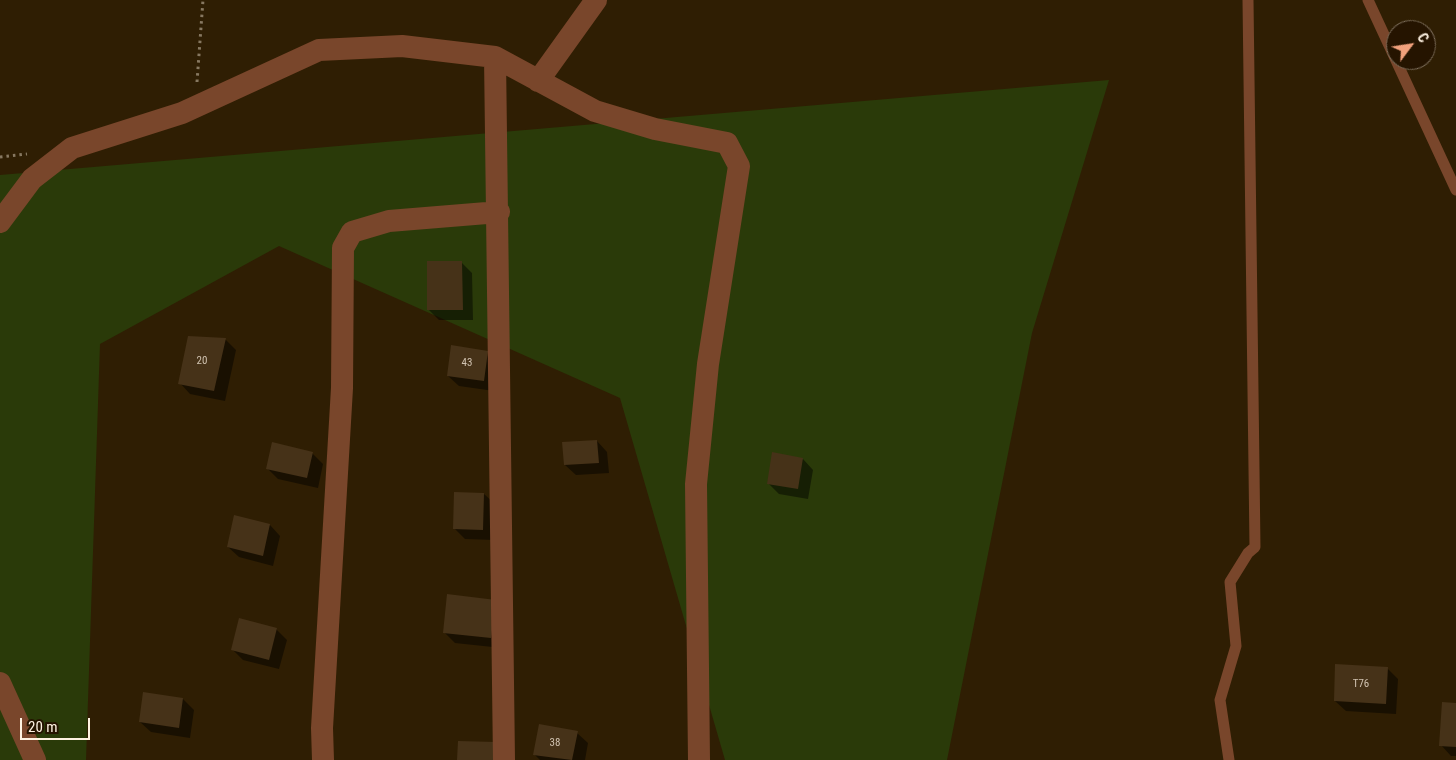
<!DOCTYPE html>
<meta charset="utf-8">
<style>
body{margin:0}
#map{position:relative;width:1456px;height:760px;overflow:hidden;background:#2f1e03;font-family:"Roboto Condensed",sans-serif}
canvas{display:block}
.north{position:absolute;left:1386px;top:20px;width:50px;height:50px;box-sizing:border-box;background:#251400;border:1px solid #7c6d5a;border-radius:50%;rotate:59deg;font-size:14px;font-weight:700;line-height:20px;text-align:center;color:#fef2e2}
.north::after{content:'';display:block;margin:auto;width:18px;height:22px;background:#f1a17c;clip-path:polygon(50% 0,100% 100%,50% 72%,0 100%)}
.scale{position:absolute;left:20px;top:718px;width:70px;height:22px;box-sizing:border-box;border:2px solid #fef2e2;border-top:0;padding-left:6px;font-size:15px;line-height:18px;white-space:nowrap;color:#fef2e2;-webkit-text-stroke:4px #251400;paint-order:stroke}
</style>
<div id="map">
<canvas width="1456" height="760"></canvas>
<div class="north">С</div>
<div class="scale">20 m</div>
</div>
<script>
const ctx = document.querySelector('canvas').getContext('2d');
ctx.lineJoin = 'round';
function fill(path, color) { ctx.fillStyle = color; ctx.fill(path, 'evenodd'); }
const poly = rows => new Path2D(rows.map(r => 'M' + r).join(''));
function trace(path, color, width, dash) { ctx.strokeStyle = color; ctx.lineWidth = width; ctx.lineCap = dash ? 'butt' : 'round'; ctx.setLineDash(dash || []); ctx.stroke(path); }
function drawText(font, color, halo, rows, align = 'center') {
  ctx.font = font + ' "Roboto Condensed",sans-serif'; ctx.lineWidth = 4.5; ctx.setLineDash([]); ctx.textBaseline = 'middle'; ctx.strokeStyle = halo; ctx.fillStyle = color; for (const [text, x, y, turn = 0] of rows) {
    ctx.save(); ctx.translate(x, y); ctx.rotate((+turn || 0) * Math.PI / 180); ctx.textAlign = isNaN(turn) ? turn : align; if (halo) ctx.strokeText(text, 0, 0); ctx.fillText(text, 0, 0); ctx.restore();
  }
}
fill(poly([
 [1109,80,1032,333,947,760,725,760,620,398,279,246,100,344,86,760,0,760,0,175]
]), '#2a3a09');
fill(poly([
 [462,263,472,273,473,320,439,320,428,309],
 [189,337,226,340,236,350,225,401,190,394,180,383],
 [487,352,494,391,459,386,448,376],
 [597,441,607,452,609,473,576,475,565,465],
 [312,453,323,464,318,488,278,479,267,468],
 [803,459,813,470,808,499,779,494,768,483],
 [484,494,495,504,494,540,465,539,454,528],
 [270,525,280,536,273,566,239,557,228,547],
 [506,612,502,648,455,643,444,632],
 [276,629,287,640,279,669,243,660,233,650],
 [1387,668,1398,679,1396,714,1346,711,1335,701],
 [144,694,183,699,194,710,190,738,151,732,140,722],
 [1456,704,1456,756,1451,756,1441,745],
 [577,733,588,743,585,760,540,760,534,754]
]), '#0007');
fill(poly([
 [427,261,462,261,463,310,427,310],
 [188,336,226,338,214,391,178,384],
 [451,345,488,351,484,381,447,376],
 [597,440,599,463,564,465,562,442],
 [272,442,313,452,307,478,266,469],
 [772,452,803,458,798,489,767,484],
 [454,492,484,493,483,530,453,529],
 [234,515,270,524,263,556,227,547],
 [447,594,496,600,491,638,443,633],
 [239,618,277,628,269,660,231,650],
 [1335,664,1388,667,1386,704,1334,701],
 [143,692,183,698,179,728,139,722],
 [1442,702,1456,703,1456,747,1439,746],
 [539,724,578,731,572,760,533,755],
 [458,741,496,742,495,760,457,760]
]), '#463218');
trace(poly([
 [197,82,203,0],
 [0,157,27,154]
]), '#877861', 3, [2.5, 4]);
trace(poly([
 [1368,0,1456,190],
 [1229,760,1220,700,1236,646,1230,582,1248,553,1255,547,1248,0]
]), '#79462b', 11);
trace(poly([
 [495,57,504,760],
 [538,81,596,0],
 [0,222,32,179,72,148,182,113,319,50,402,46,495,57,595,111,655,129,727,143,739,166,708,364,696,484,699,760],
 [0,683,35,760],
 [323,760,322,728,342,388,343,248,352,232,389,221,499,212]
]), '#79462b', 22);
drawText('11px', '#d0c2b0', null, [
 ["20",202,361],
 ["43",467,363],
 ["Т76",1361,684],
 ["38",555,743]
]);
</script>
